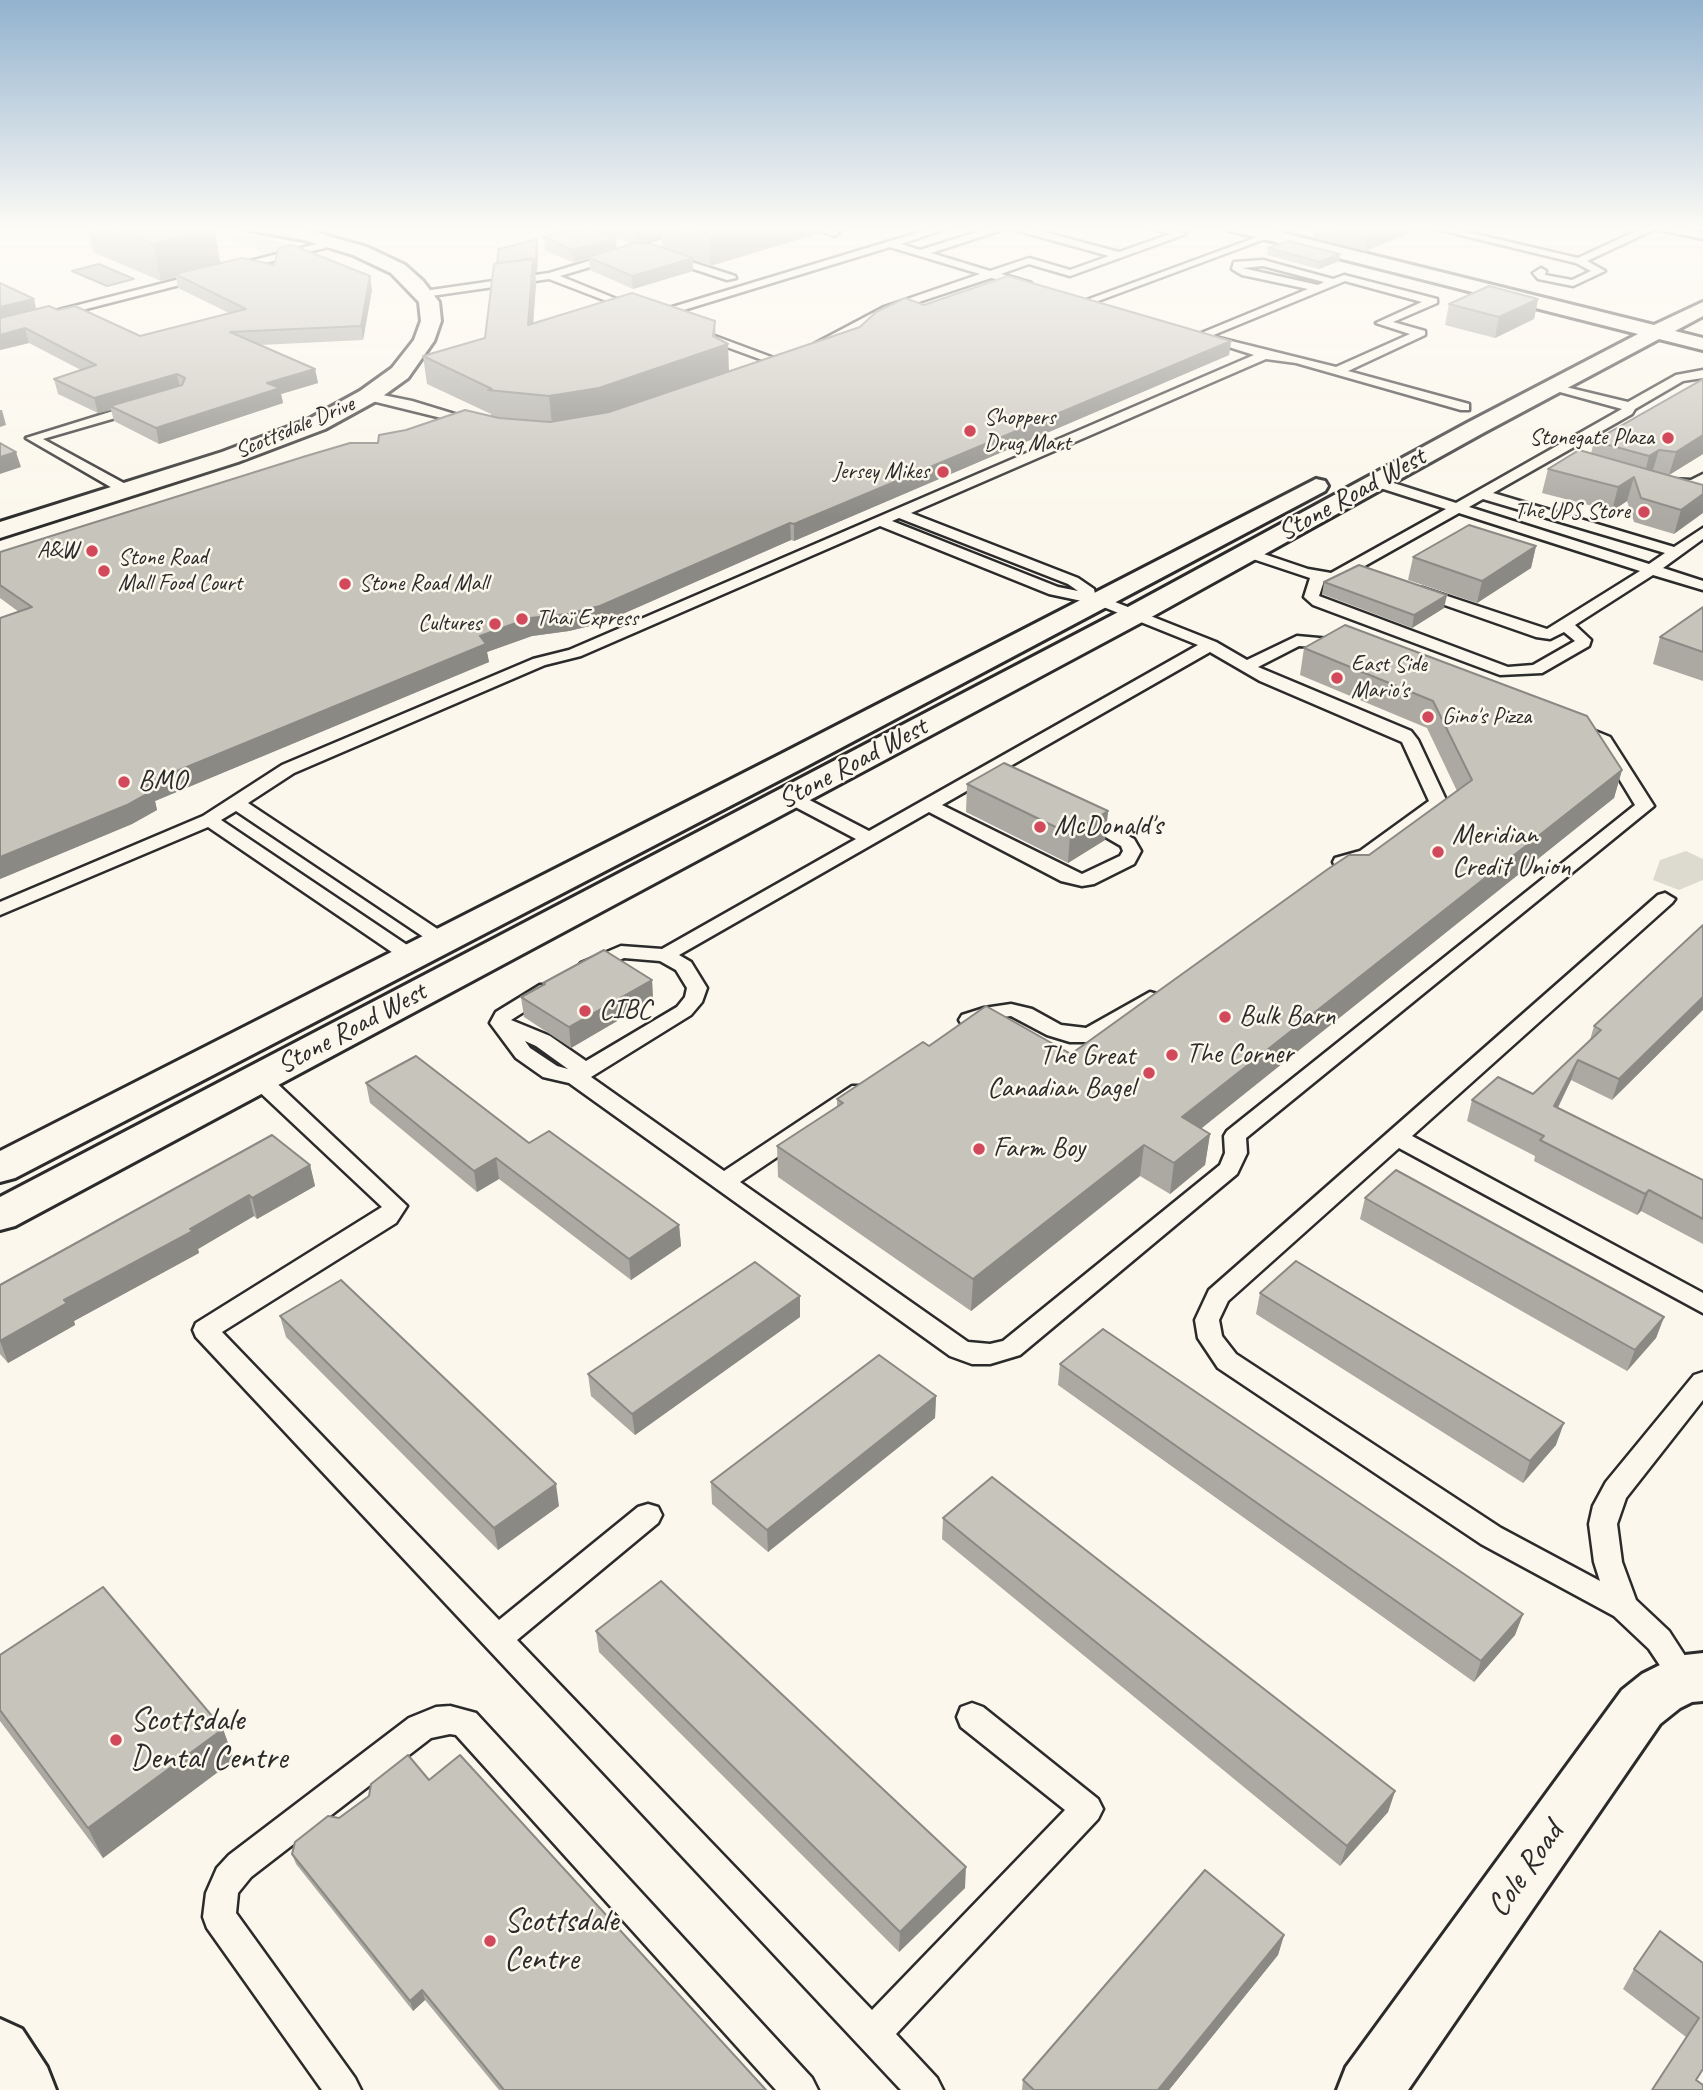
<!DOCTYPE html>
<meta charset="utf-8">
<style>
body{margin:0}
canvas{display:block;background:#fbf7ec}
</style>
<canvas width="1703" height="2090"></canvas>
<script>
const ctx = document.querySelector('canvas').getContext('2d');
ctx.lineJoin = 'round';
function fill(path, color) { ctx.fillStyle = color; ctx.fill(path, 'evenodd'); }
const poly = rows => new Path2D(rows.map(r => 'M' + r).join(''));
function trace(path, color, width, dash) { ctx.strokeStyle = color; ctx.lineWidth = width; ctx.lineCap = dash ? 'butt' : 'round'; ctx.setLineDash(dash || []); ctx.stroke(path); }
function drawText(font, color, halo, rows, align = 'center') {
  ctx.font = font + ' Caveat,sans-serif'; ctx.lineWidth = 5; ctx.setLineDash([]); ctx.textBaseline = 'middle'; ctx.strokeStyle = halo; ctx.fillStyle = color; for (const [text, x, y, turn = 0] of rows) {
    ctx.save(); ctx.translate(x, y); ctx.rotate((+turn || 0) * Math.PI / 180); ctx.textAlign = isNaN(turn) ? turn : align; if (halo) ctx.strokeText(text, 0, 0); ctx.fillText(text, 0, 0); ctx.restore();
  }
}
fill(poly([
 [206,229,261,238,304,247,270,256,229,239,215,242],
 [1686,851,1703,859,1703,880,1679,890,1653,880,1660,860]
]), '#dddad0');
const water = poly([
 [99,264,134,279,107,286,72,271,99,264]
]);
fill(water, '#b1afa7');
trace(water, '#7b7a75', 2);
const lane = poly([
 [557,226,571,226,604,238,595,240,557,226],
 [705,226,715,226,717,229,560,276,624,302,601,311,597,310,597,306,609,302,549,279,424,297,419,294,424,291,549,273,705,226],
 [808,226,822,226,839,233,834,236,808,226],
 [940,226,954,226,901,244,920,250,996,226,1021,226,1119,252,1170,234,1144,226,1160,226,1186,234,1070,276,1029,264,1001,274,1031,283,1031,287,991,278,892,311,818,349,814,348,814,344,884,307,980,274,890,247,677,312,671,317,672,320,782,361,759,372,753,368,765,361,664,324,659,316,669,308,940,226],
 [1008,228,1109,256,1070,270,1029,258,990,271,931,253,1008,228],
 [1287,226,1300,226,1090,304,1081,302,1287,226],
 [1424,226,1441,226,1578,258,1647,226,1668,226,1703,233,1703,239,1655,229,1587,261,1605,271,1573,286,1538,279,1533,273,1541,268,1546,271,1545,275,1572,280,1591,271,1576,263,1424,226],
 [336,239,340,240,340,244,0,331,0,325,336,239],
 [667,254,735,276,736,278,727,280,663,259,663,255,667,254],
 [1263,260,1333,279,1344,275,1437,299,1437,303,1393,322,1425,331,1425,335,1348,371,1469,404,1469,410,1461,410,1296,363,1266,359,911,513,1078,578,1094,589,1095,594,1216,642,1247,660,1297,636,1352,641,1355,644,1352,647,1347,649,1299,646,1258,667,1411,731,1418,740,1447,802,1444,806,1374,859,1342,868,1335,866,1333,862,1335,858,1360,851,1429,801,1402,742,1260,681,1210,652,942,805,1082,874,1120,856,1123,851,1121,846,1073,818,1076,814,1088,814,1134,839,1141,851,1134,864,1094,884,1082,886,1061,881,929,812,679,955,691,962,707,988,702,1002,691,1015,591,1077,724,1171,852,1086,868,1086,871,1091,868,1096,740,1182,968,1342,990,1344,1003,1341,1220,1165,1225,1153,1224,1136,1227,1131,1635,805,1598,744,1571,734,1569,730,1571,726,1583,726,1610,737,1654,806,1246,1138,1247,1153,1237,1174,1020,1355,990,1364,972,1364,950,1356,569,1083,543,1077,516,1058,490,1023,496,1012,540,985,554,985,557,989,554,993,511,1020,550,1036,586,1061,677,1007,685,997,687,988,676,970,660,961,624,958,588,973,581,971,578,967,581,963,621,946,662,949,856,839,784,801,781,797,784,793,796,793,869,831,1198,645,1096,604,1049,594,880,526,581,656,545,665,294,773,248,803,448,936,451,940,448,944,434,944,236,811,221,820,416,951,419,955,416,959,402,959,208,827,0,915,0,902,203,816,282,765,533,659,569,650,1254,355,1194,336,1308,289,1242,275,1232,269,1234,262,1263,260],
 [1263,266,1324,282,1318,285,1242,268,1263,266],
 [1345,281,1422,302,1376,323,1410,334,1336,367,1211,336,1345,281],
 [899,518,1068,584,1078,591,1058,587,892,521,899,518],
 [525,1041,536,1046,568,1069,557,1066,530,1048,525,1041],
 [1703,370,1703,378,1683,381,1635,409,1632,414,1493,493,1674,547,1703,528,1703,539,1663,568,1703,581,1703,590,1653,575,1575,625,1591,640,1589,646,1542,673,1500,675,1313,605,1304,597,1310,578,1244,556,1242,553,1249,549,1308,569,1331,573,1446,509,1371,485,1371,479,1381,479,1456,503,1622,409,1549,389,1549,383,1628,402,1676,375,1703,370],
 [1483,499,1665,553,1649,564,1469,507,1483,499],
 [1459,513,1640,571,1547,629,1423,588,1413,588,1411,591,1413,594,1536,637,1550,639,1564,632,1575,641,1533,665,1508,667,1319,596,1324,581,1338,581,1459,513],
 [368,392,412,401,484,423,478,427,364,399,364,393,368,392],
 [139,403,143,404,143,410,43,439,131,487,131,493,121,493,26,438,139,403],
 [1703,474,1703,484,1694,488,1669,487,1662,483,1669,479,1691,480,1703,474],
 [1665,893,1675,899,1672,903,1412,1136,1703,1293,1703,1313,1399,1148,1228,1301,1219,1320,1222,1336,1236,1354,1501,1528,1600,1581,1594,1562,1589,1524,1593,1506,1606,1482,1694,1375,1703,1372,1703,1400,1626,1498,1617,1524,1622,1562,1636,1600,1669,1631,1700,1679,1695,1688,1685,1692,1675,1688,1649,1649,1614,1616,1481,1544,1218,1368,1198,1338,1195,1320,1209,1290,1658,895,1665,893],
 [1150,992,1157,994,1160,998,1157,1002,1117,1030,1090,1042,1070,1042,1047,1035,1011,1016,994,1018,969,1026,962,1025,959,1020,962,1015,984,1008,1011,1004,1032,1009,1061,1025,1086,1028,1150,992],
 [259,1072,267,1074,407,1206,396,1223,222,1332,499,1620,638,1507,648,1504,658,1507,662,1515,658,1523,517,1640,872,2010,1065,1810,961,1727,957,1717,961,1707,972,1703,983,1707,1098,1799,1103,1809,1098,1819,896,2034,937,2078,943,2090,901,2090,196,1337,193,1330,196,1323,382,1207,251,1084,248,1079,251,1074,259,1072],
 [450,1706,476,1713,812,2078,818,2090,776,2090,456,1735,450,1734,431,1738,251,1877,238,1893,236,1913,355,2078,361,2090,322,2090,207,1928,203,1917,206,1893,217,1868,229,1855,409,1718,436,1707,450,1706]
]);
const street = poly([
 [1703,1653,1703,1701,1692,1702,1680,1708,1660,1724,1408,2090,1337,2090,1346,2067,1622,1690,1642,1674,1666,1662,1685,1655,1703,1653]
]);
const secondary = poly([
 [244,226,284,226,307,230,367,247,405,265,423,281,439,302,441,321,434,341,408,378,376,401,325,429,238,462,0,538,0,522,222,452,309,419,360,391,392,368,414,340,421,321,419,302,391,273,353,255,304,240,247,230,244,226],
 [1225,226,1255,226,1654,325,1703,302,1703,316,1675,331,1703,338,1703,350,1659,339,1483,433,1146,620,15,1226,0,1230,0,1197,1126,608,1467,423,1638,334,1228,230,1225,226],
 [1316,479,1325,481,1328,486,1325,491,803,768,15,1178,0,1182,0,1151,781,754,1316,479],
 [0,2019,22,2029,47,2067,56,2090,0,2090,0,2019]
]);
trace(lane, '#2b2b2b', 5);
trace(street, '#2b2b2b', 6);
trace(secondary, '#2b2b2b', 6);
fill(lane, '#fbf7ec');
fill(street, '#fbf7ec');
fill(secondary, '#fbf7ec');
fill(poly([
 [87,226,198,226,214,229,220,263,372,290,363,340,260,345,315,369,318,383,281,394,283,403,159,444,114,421,111,410,98,413,58,394,54,379,81,370,29,343,0,350,34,299,36,309,58,310,140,336,229,313,178,288,176,277,161,281,93,252],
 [604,226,820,226,820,233,710,266,693,260,693,271,633,289,590,270,589,259,574,263,545,250,544,237,605,234],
 [662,237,662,248,641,244],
 [616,238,633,244,616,249],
 [1316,226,1421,226,1420,229,1365,251,1314,238],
 [537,239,538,252,537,272,535,272,536,284,533,323,716,338,729,371,924,305,1231,341,1229,355,794,541,791,540,602,623,569,631,532,636,487,652,489,662,155,801,157,810,132,824,0,879,0,618,19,612,0,598,0,552,378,443,491,416,491,414,427,384,423,356,485,338,497,263],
 [1268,248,1339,261,1319,269,1267,255],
 [1538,299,1534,319,1495,338,1445,325,1449,304],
 [1703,379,1703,454,1669,475,1703,485,1674,534,1634,522,1627,501,1612,511,1542,493,1548,469,1591,454,1594,441],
 [1536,546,1531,568,1477,603,1408,580,1413,557],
 [1324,582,1444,608,1412,628,1322,594],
 [1703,607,1703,681,1653,664,1660,637],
 [1304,648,1622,770,1614,798,1201,1128,1210,1134,1205,1165,1170,1194,1140,1176,971,1311,778,1177,777,1146,837,1107,837,1099,929,1046,1071,1054,1369,855,1457,791,1427,728,1300,675],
 [967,784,1108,811,1105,840,1068,863,966,812],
 [1703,925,1612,1100,1571,1080,1558,1108,1703,1180,1703,1244,1641,1211,1637,1215,1534,1161,1535,1156,1467,1121,1472,1100,1533,1094,1590,1040,1594,1026],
 [652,980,653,1000,571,1048,524,1017,521,997,543,985,543,983],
 [366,1083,529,1143,679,1225,681,1246,631,1280,499,1179,477,1192,370,1103],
 [310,1165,315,1186,257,1219,254,1216,198,1249,199,1253,74,1321,75,1325,8,1363,0,1354,0,1285],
 [1365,1198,1664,1317,1656,1338,1627,1371,1360,1219],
 [1260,1293,1556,1445,1523,1483,1256,1314],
 [800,1296,800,1317,635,1435,591,1396,588,1374],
 [280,1316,559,1506,498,1550,286,1337],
 [1060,1364,1523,1614,1515,1635,1474,1682,1058,1385],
 [936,1396,935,1418,768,1552,712,1504,711,1482],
 [943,1518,1395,1791,1388,1812,1340,1866,942,1539],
 [596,1631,965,1888,899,1952,599,1652],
 [0,1655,223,1729,234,1760,103,1858,0,1721],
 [429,1780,766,2090,499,2090,425,2000,413,2011,296,1864,292,1854,339,1818],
 [1284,1935,1278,1955,1169,2090,1022,2090,1023,2080],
 [1703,1963,1696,2080,1652,2090,1686,2037,1623,1989,1634,1969]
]), '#aba9a2');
fill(poly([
 [635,226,661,226,662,237,636,245],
 [743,226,820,226,820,233,710,266,709,235],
 [1398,226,1421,226,1420,229,1365,251,1367,237],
 [214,229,221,266,175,274,176,277,161,281,153,244],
 [616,238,617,251,588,257,589,259,574,263,572,250],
 [537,239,538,252,537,272,535,272,536,284,531,351,499,278],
 [1340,254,1339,261,1319,269,1320,262],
 [693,258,693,271,633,289,632,276],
 [370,276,372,290,363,340,361,326],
 [34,299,37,313,0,322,0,307],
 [1538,299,1534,319,1495,338,1499,317],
 [715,321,716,348,728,344,729,371,601,416,552,424,549,396,713,336],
 [25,328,29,343,0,350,0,335],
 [1231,341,1229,355,794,541,794,524],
 [315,369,318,383,281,394,283,403,159,444,156,428,267,383],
 [177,374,180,388,110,406,111,410,98,413,94,398],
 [0,410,2,410,6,425,0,427],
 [1703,435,1703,454,1669,475,1676,452],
 [1659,450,1652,473,1643,480,1649,456],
 [16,452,21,467,0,474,0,457],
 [1634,477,1627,501,1612,511,1618,487],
 [1703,494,1703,513,1674,534,1681,510],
 [790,523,791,540,602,623,569,631,532,636,487,652,489,662,155,801,157,810,132,824,0,879,0,857,143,785,480,636],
 [1536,546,1531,568,1477,603,1482,581],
 [1447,595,1444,608,1412,628,1414,615],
 [1622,770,1614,798,1177,1148,1182,1117],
 [1108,811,1105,840,1068,863,1070,834],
 [652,980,653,1000,571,1048,569,1027],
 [1703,997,1703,1010,1612,1100,1619,1079],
 [1578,1060,1571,1080,1548,1127,1554,1106],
 [1210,1134,1205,1165,1170,1194,1174,1163],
 [1144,1145,1140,1176,971,1311,973,1279],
 [496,1158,499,1179,477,1192,474,1171],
 [310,1165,315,1186,257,1219,252,1198],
 [1649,1190,1641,1211,1637,1215,1645,1194],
 [249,1195,254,1216,198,1249,199,1253,74,1321,75,1325,8,1363,0,1341,64,1300],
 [679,1225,681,1246,631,1280,629,1259],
 [800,1296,800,1317,635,1435,632,1414],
 [1664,1317,1656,1338,1627,1371,1635,1350],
 [936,1396,935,1418,768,1552,767,1530],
 [1564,1423,1556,1445,1523,1483,1530,1461],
 [556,1484,559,1506,498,1550,494,1528],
 [1523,1614,1515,1635,1474,1682,1481,1661],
 [223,1729,234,1760,103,1858,88,1828],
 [1395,1791,1388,1812,1340,1866,1347,1846],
 [966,1867,965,1888,899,1952,900,1932],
 [1284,1935,1278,1955,1169,2090,1158,2090],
 [422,1990,425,2000,413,2011,410,2001]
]), '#8b8984');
const building = poly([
 [108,226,198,226,214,229,153,244,108,226],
 [585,226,616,238,572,250,544,237,585,226],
 [681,226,743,226,709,235,681,226],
 [1319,226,1398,226,1367,237,1319,226],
 [537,239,536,259,497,263,499,249,537,239],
 [1288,241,1340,254,1320,262,1268,248,1288,241],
 [635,243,651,244,693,258,632,276,588,257,635,243],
 [292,245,370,276,361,326,230,332,315,369,267,383,280,388,156,428,110,406,182,385,185,378,177,374,94,398,54,379,96,365,25,328,0,335,0,318,49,306,58,310,75,306,140,336,246,309,175,274,242,258,274,265,279,248,292,245],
 [533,258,528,325,632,293,715,321,713,336,728,344,599,388,549,396,488,390,492,389,423,356,485,338,494,264,533,258],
 [1008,276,1231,341,794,524,790,523,600,606,567,614,530,618,480,636,486,644,143,785,152,791,127,805,0,857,0,618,32,607,0,585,0,552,306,456,350,443,378,443,379,435,406,430,465,410,499,418,550,422,609,412,860,327,876,312,905,298,924,305,1008,276],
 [0,283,34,299,0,307,0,283],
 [1489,286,1538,299,1499,317,1449,304,1489,286],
 [1703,379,1703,435,1676,452,1659,450,1649,456,1594,441,1703,379],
 [0,443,16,452,0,457,0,443],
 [1579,450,1703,485,1703,494,1681,510,1641,498,1634,477,1618,487,1548,469,1579,450],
 [1469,525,1536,546,1482,581,1413,557,1469,525],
 [1359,565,1447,595,1414,615,1324,582,1359,565],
 [1703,607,1703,652,1660,637,1703,607],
 [1345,625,1587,716,1622,770,1182,1117,1210,1134,1174,1163,1144,1145,973,1279,777,1146,843,1103,837,1099,923,1042,929,1046,986,1006,1071,1054,1328,869,1349,855,1369,855,1472,780,1433,701,1304,648,1345,625],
 [1004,763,1108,811,1070,834,967,784,1004,763],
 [1703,925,1703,997,1619,1079,1578,1060,1554,1106,1703,1180,1703,1219,1649,1190,1645,1194,1540,1140,1544,1136,1472,1100,1498,1077,1533,1094,1601,1030,1594,1026,1703,925],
 [604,950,652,980,569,1027,521,997,545,984,543,983,604,950],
 [416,1056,529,1143,549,1131,679,1225,629,1259,496,1158,474,1171,366,1083,416,1056],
 [272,1135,310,1165,252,1198,249,1195,190,1229,193,1231,64,1300,67,1303,0,1341,0,1285,272,1135],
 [1396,1170,1664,1317,1635,1350,1365,1198,1396,1170],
 [1296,1261,1564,1423,1530,1461,1260,1293,1296,1261],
 [755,1262,800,1296,632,1414,588,1374,755,1262],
 [341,1280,556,1484,494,1528,280,1316,341,1280],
 [1103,1329,1523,1614,1481,1661,1060,1364,1103,1329],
 [879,1355,936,1396,767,1530,711,1482,879,1355],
 [992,1477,1395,1791,1347,1846,943,1518,992,1477],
 [661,1581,966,1867,900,1932,596,1631,661,1581],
 [103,1587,223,1729,88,1828,0,1710,0,1655,103,1587],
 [408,1755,429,1780,460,1755,766,2090,504,2090,422,1990,410,2001,292,1854,295,1842,328,1816,339,1818,369,1796,371,1784,408,1755],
 [1205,1870,1284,1935,1158,2090,1034,2090,1023,2080,1205,1870],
 [1660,1931,1703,1963,1703,2069,1696,2080,1703,2085,1703,2090,1652,2090,1699,2018,1634,1969,1660,1931]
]);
fill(building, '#c7c4bc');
trace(building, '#8b8984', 2);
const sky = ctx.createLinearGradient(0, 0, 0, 518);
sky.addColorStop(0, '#92b2ce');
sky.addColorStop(0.44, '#fdfbf6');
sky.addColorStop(1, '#fdfbf600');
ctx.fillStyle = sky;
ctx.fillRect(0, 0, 1703, 518);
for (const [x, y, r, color] of [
 [970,431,7,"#d1495b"],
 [1668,438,7,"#d1495b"],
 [943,472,7,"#d1495b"],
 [1644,512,7,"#d1495b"],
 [92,551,7,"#d1495b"],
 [104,571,7,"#d1495b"],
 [345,584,7,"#d1495b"],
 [522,619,7,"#d1495b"],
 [495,624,7,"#d1495b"],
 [1337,678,7,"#d1495b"],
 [1428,717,7,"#d1495b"],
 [124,782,7,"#d1495b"],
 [1040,827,7,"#d1495b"],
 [1438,852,7,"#d1495b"],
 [585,1011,7,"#d1495b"],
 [1225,1017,7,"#d1495b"],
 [1172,1055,7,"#d1495b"],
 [1149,1073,7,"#d1495b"],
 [979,1149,7,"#d1495b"],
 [116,1740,7,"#d1495b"],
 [490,1941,7,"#d1495b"]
]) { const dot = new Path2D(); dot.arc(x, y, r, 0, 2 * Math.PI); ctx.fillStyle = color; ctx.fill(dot); trace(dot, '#fbf7ec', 2.5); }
drawText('23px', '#2b2b2b', '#fbf7ec', [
 ["Shoppers",984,418],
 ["Drug Mart",984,444],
 ["Stonegate Plaza",1654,438,"right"],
 ["Jersey Mikes",929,472,"right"],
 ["The UPS Store",1630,512,"right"],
 ["A&W",78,551,"right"],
 ["Stone Road",118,558],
 ["Mall Food Court",118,584],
 ["Stone Road Mall",359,584],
 ["Thaï Express",536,619],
 ["Cultures",481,624,"right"],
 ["East Side",1351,665],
 ["Mario's",1351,691],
 ["Gino's Pizza",1442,717]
], 'left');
drawText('23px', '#2b2b2b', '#fbf7ec', [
 ["Scottsdale Drive",295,428,-23]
]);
drawText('28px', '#2b2b2b', '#fbf7ec', [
 ["Stone Road West",1352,495,-29],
 ["Stone Road West",853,764,-28],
 ["Stone Road West",352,1029,-28]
]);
drawText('28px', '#2b2b2b', '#fbf7ec', [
 ["BMO",138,782],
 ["McDonald's",1054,827],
 ["Meridian",1452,836],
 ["Credit Union",1452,868],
 ["CIBC",599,1011],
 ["Bulk Barn",1239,1017],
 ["The Corner",1186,1055],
 ["The Great",1135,1057,"right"],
 ["Canadian Bagel",1135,1089,"right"],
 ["Farm Boy",993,1149]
], 'left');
drawText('33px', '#2b2b2b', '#fbf7ec', [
 ["Scottsdale",130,1721],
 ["Dental Centre",130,1759],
 ["Scottsdale",504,1922],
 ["Centre",504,1960]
], 'left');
drawText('33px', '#2b2b2b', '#fbf7ec', [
 ["Cole Road",1526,1870,-55]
]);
</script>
